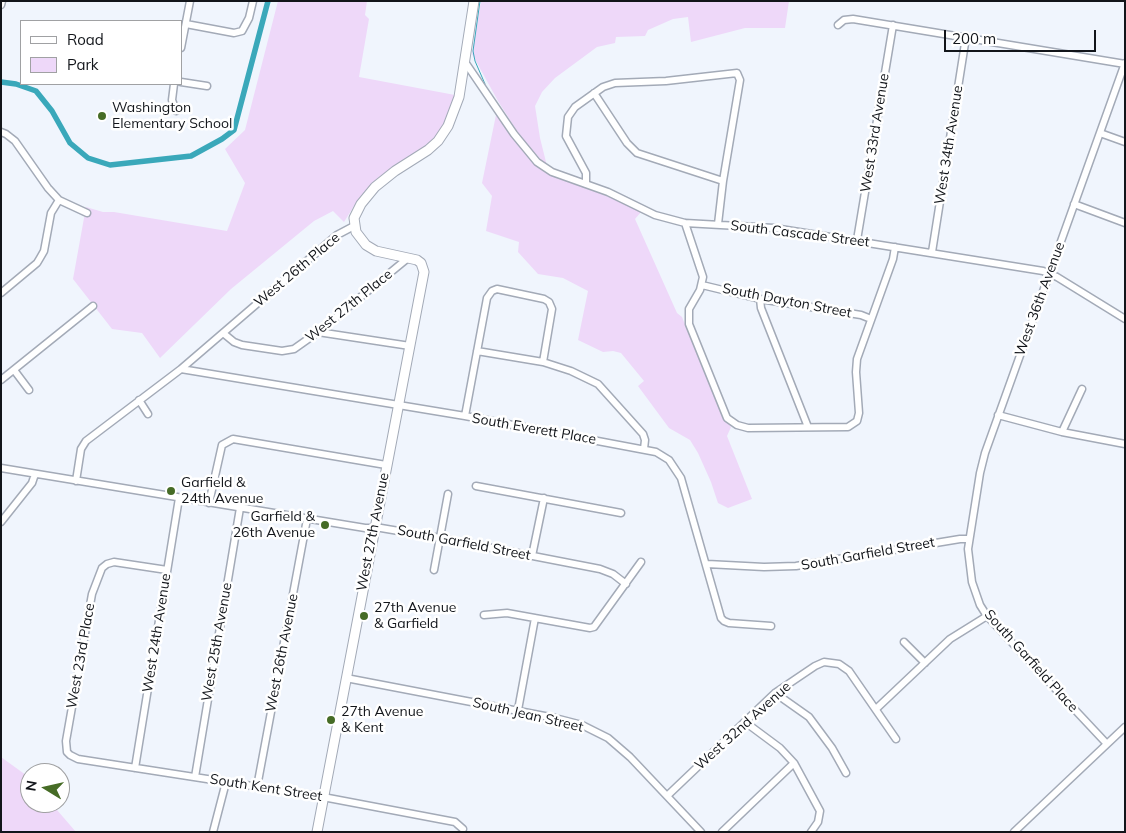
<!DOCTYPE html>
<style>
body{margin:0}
#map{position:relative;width:1126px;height:833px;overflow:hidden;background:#f0f5fd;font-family:Mulish,sans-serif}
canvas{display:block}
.frame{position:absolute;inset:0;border:2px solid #12151a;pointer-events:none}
.legend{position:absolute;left:20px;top:20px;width:162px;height:65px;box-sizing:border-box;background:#fff;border:1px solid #a0a1a3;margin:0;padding:6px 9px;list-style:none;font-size:15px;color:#12151a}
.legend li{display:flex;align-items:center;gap:10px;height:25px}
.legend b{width:25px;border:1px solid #a0a1a3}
.north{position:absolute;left:20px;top:763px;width:50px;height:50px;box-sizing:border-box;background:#fff;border:1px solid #a0a1a3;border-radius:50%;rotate:279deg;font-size:14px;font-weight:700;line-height:20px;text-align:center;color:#12151a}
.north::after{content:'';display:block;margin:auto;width:18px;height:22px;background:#466c26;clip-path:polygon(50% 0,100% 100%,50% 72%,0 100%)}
.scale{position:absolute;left:944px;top:30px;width:152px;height:22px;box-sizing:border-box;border:2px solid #12151a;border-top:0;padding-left:6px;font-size:15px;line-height:18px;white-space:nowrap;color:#12151a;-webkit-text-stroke:4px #fff;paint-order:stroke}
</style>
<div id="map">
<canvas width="1126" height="833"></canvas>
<div class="frame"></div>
<ul class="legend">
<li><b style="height:6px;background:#fff"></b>Road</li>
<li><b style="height:14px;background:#eed8f9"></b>Park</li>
</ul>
<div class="north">N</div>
<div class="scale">200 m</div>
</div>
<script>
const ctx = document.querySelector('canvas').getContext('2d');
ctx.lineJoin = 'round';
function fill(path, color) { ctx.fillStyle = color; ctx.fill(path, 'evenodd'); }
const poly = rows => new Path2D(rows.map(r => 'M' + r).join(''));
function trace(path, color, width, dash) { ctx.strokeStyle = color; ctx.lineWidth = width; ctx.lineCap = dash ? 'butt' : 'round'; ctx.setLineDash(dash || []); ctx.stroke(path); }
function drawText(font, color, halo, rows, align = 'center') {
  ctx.font = font + ' Mulish,sans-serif'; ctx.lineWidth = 5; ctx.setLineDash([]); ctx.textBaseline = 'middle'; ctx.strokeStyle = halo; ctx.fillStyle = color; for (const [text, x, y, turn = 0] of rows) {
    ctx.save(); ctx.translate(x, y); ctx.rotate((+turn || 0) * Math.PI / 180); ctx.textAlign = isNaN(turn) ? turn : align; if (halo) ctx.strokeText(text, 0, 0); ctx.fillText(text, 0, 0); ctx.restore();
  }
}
fill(poly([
 [278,1,367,1,365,15,369,19,359,77,455,95,451,111,439,133,422,150,379,177,359,198,344,222,333,211,314,221,231,289,160,358,142,333,112,329,73,279,86,207,103,212,114,212,227,231,245,183,225,149,245,130],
 [481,1,789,1,785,28,745,28,691,42,688,17,673,19,648,30,645,36,616,37,615,43,597,47,555,78,542,92,535,106,540,138,547,166,522,139,498,101,472,54],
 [496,115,528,158,550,175,615,199,641,212,635,219,677,313,682,317,720,411,731,427,727,436,752,499,728,508,718,503,711,482,698,453,690,440,669,428,638,386,644,381,621,353,613,351,603,352,578,340,588,291,563,278,538,274,518,252,519,242,486,231,492,196,482,183],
 [1,757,30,778,30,803,51,803,76,832,1,832]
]), '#eed8f9');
trace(poly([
 [480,1,473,51,475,61,485,84]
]), '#3aa8ba', 1);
trace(poly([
 [1,82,16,84,36,91,52,111,70,143,88,158,110,165,191,156,222,139,234,130,268,1]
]), '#3aa8ba', 5.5);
const minor = poly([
 [1,5,2,1],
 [186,24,234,33,242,31,249,18,253,1],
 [838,25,844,20,853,19,1125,64],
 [181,48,190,1],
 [465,62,514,134,537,162,552,172,608,192,655,215,685,223,774,228,1043,271,1057,277,1125,319],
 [181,82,207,86],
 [174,84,172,100,176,111],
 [594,93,627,143,637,153,723,181],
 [1,132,6,134,15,141,48,188,59,200,87,213],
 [1100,133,1125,142],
 [586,184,586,173,566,136,568,117,575,107,603,87,615,83,666,81,737,73,740,80,723,181,718,224],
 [1074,204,1125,223],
 [685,223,703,277,700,290,689,309,689,324,727,418,737,425,748,428,848,427,857,421,859,413,856,372,857,359,893,259,895,247],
 [857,240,893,25],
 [932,252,966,37],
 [702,285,760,299,861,315,871,319],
 [1,293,37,263,40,258,44,251,51,213,59,200],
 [760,299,761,308,808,427],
 [318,332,410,346],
 [223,333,234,342,242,345,282,351,294,349,318,332,408,258],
 [477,351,543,362,571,371,598,384,643,434,645,440,644,449],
 [181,369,465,416,656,452,669,460,681,478,721,618,724,621,729,623,771,626],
 [14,370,29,390],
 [1,380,93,306],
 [139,400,148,414],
 [998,415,1062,432,1125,444],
 [465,416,487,298,492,291,497,289,544,299,549,302,552,309,543,362],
 [1062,432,1082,389],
 [1,468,365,528,381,528,440,538,600,569,613,574,626,584],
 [76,481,81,449,86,441,181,369,337,235,354,226],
 [476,486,621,513],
 [209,503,222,445,233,439,386,465],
 [1,522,32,483,35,474],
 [532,556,544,498],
 [707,564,764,567,796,566,960,539,969,539],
 [167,570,114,562,107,564,102,568,92,594,66,741,67,752,70,755,78,759,323,797,455,822,463,829],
 [434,570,448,494],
 [484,615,507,613,590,628,594,627,641,562],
 [904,642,925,663],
 [346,678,555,718,582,725,608,738,630,757,701,832],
 [775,693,809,717,832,748,846,773],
 [876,709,950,639,987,616],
 [518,710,535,618],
 [745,722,780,748,794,763,820,811,818,822,811,832],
 [1107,744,987,616,980,605,972,582,968,549,980,473,985,453,1125,63],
 [135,768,179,498],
 [195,777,240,508],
 [257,787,307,519],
 [667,796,775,693,815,666,824,662,839,664,849,671,896,739],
 [213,832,226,782],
 [722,832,794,763],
 [1014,832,1125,727]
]);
const major = poly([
 [317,832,424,272,421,263,417,260,376,251,366,245,356,232,354,218,361,204,375,187,395,171,428,150,438,141,448,126,459,97,474,1]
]);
trace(minor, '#a3aab7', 9);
trace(major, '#a3aab7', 11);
trace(minor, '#fff', 6);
trace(major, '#fff', 9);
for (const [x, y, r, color] of [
 [102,116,5,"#466c26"],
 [171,491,5,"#466c26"],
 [325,525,5,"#466c26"],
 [364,616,5,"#466c26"],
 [331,720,5,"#466c26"]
]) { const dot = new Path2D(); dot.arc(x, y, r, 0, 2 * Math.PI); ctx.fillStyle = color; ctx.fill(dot); trace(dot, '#fff', 2); }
drawText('14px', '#12151a', '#fff', [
 ["Washington",112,108],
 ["Elementary School",112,124],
 ["Garfield &",181,483],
 ["24th Avenue",181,499],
 ["Garfield &",315,517,"right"],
 ["26th Avenue",315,533,"right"],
 ["27th Avenue",374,608],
 ["& Garfield",374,624],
 ["27th Avenue",341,712],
 ["& Kent",341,728]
], 'left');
drawText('14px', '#12151a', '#fff', [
 ["West 33rd Avenue",875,133,-81],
 ["West 34th Avenue",949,145,-81],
 ["South Cascade Street",800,234,7],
 ["West 26th Place",297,270,-40],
 ["West 36th Avenue",1040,299,-70],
 ["South Dayton Street",787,301,11],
 ["West 27th Place",349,306,-39],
 ["South Everett Place",534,429,10],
 ["West 27th Avenue",373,532,-79],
 ["South Garfield Street",464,543,11],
 ["South Garfield Street",868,554,-10],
 ["West 24th Avenue",157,633,-81],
 ["West 25th Avenue",217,642,-80],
 ["West 26th Avenue",282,653,-79],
 ["West 23rd Place",81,656,-80],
 ["South Garfield Place",1031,661,48],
 ["South Jean Street",528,715,13],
 ["West 32nd Avenue",743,726,-42],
 ["South Kent Street",266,788,9]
]);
</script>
